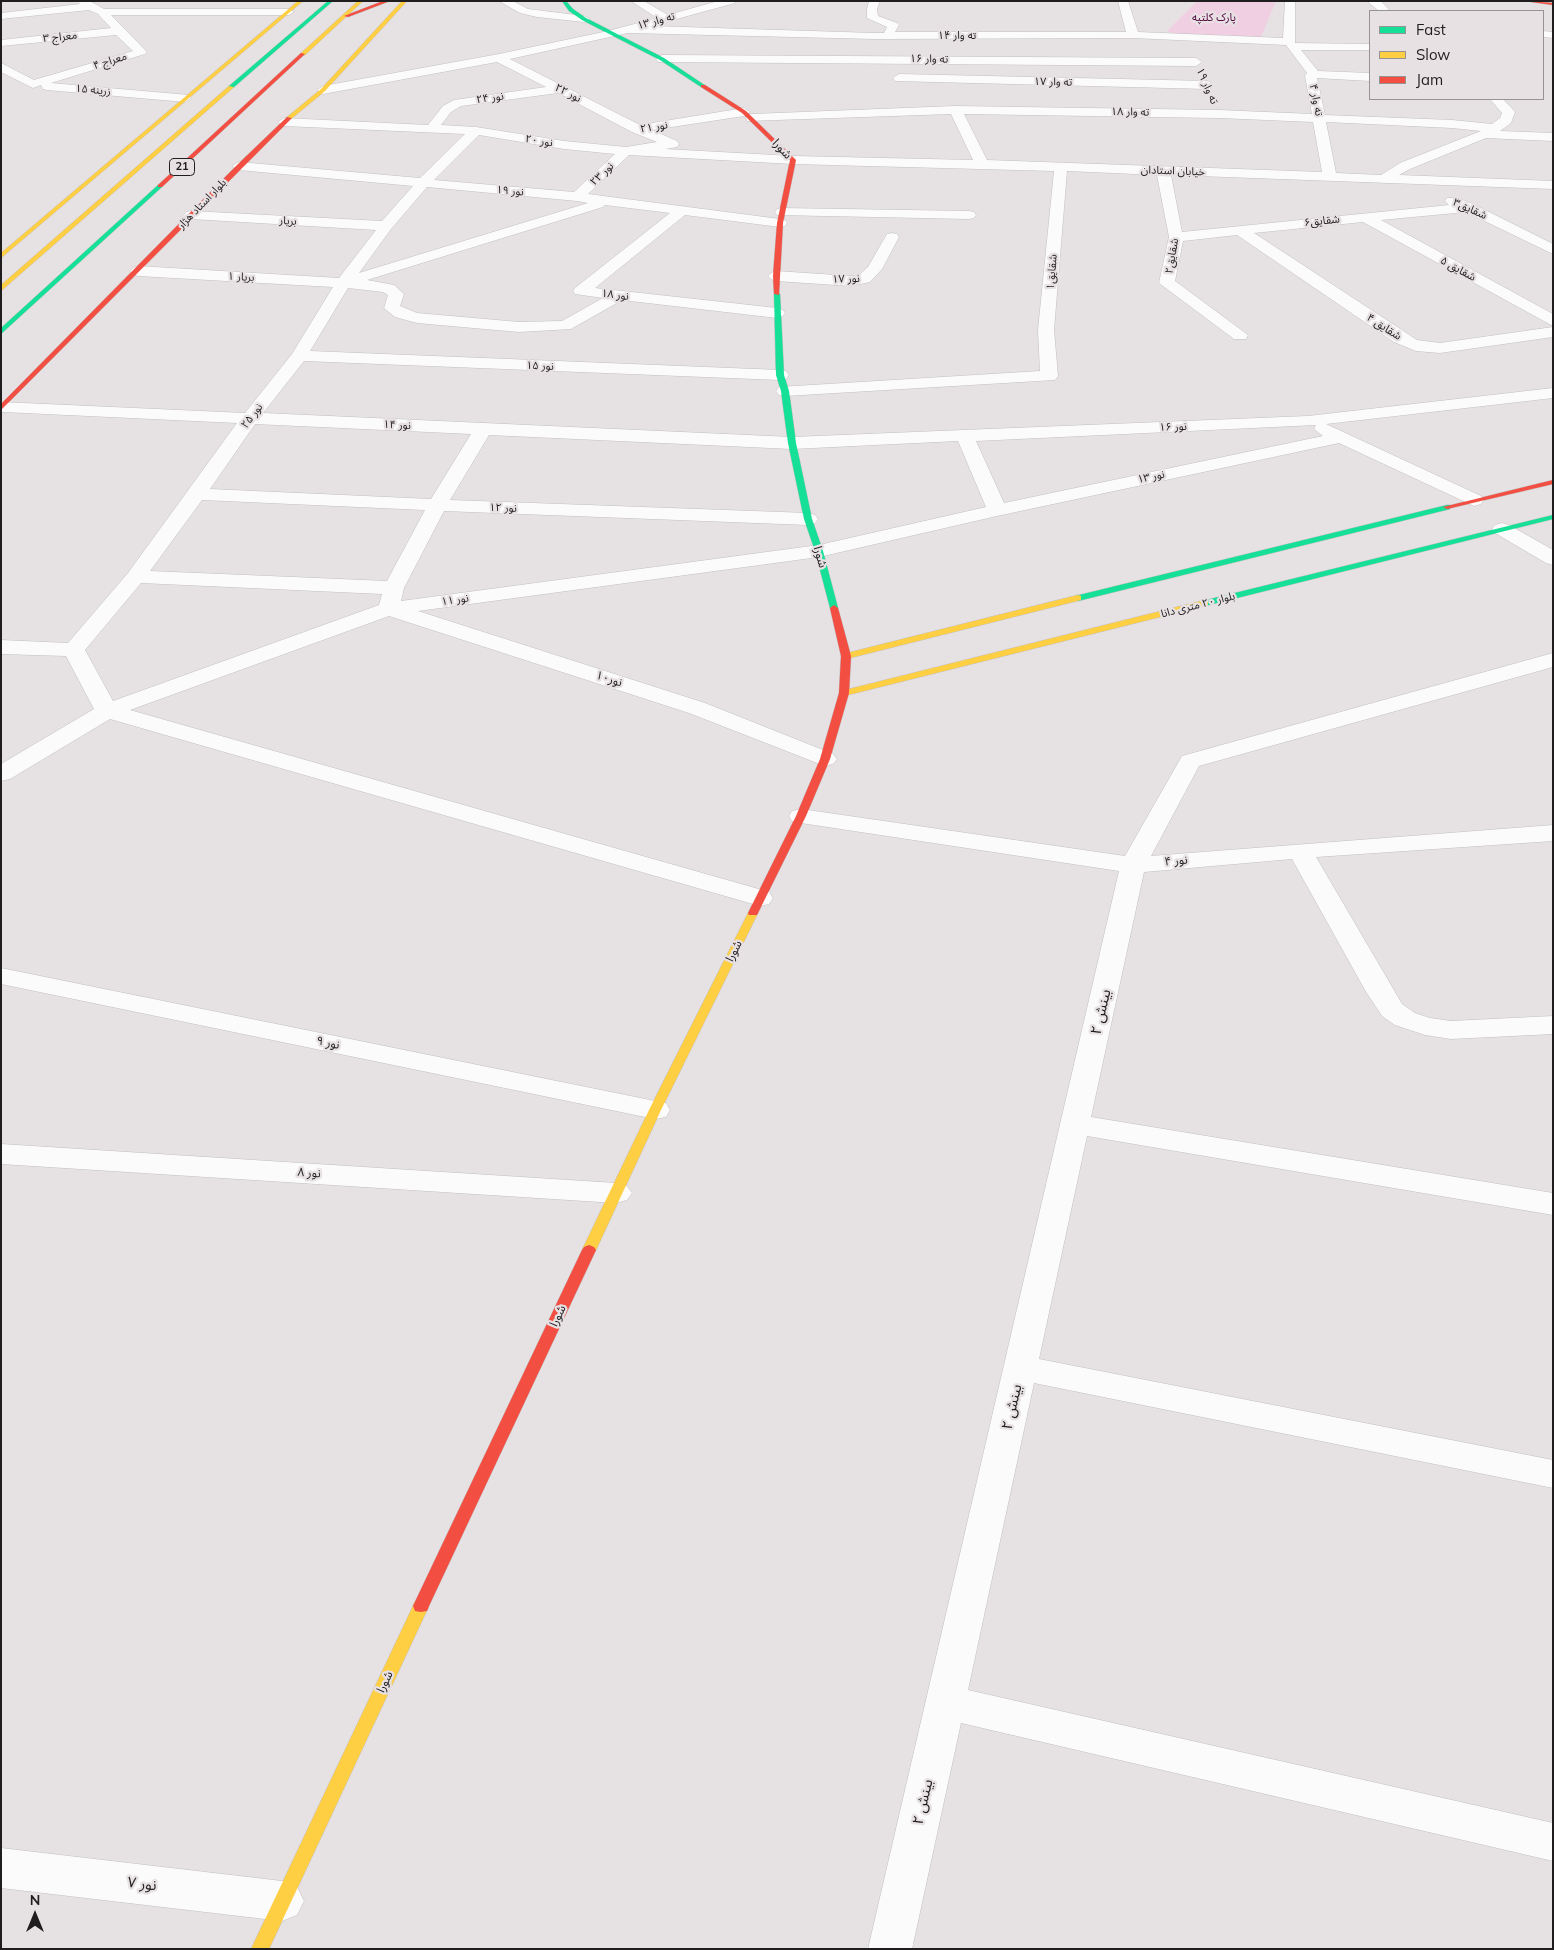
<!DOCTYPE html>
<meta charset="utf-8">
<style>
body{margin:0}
#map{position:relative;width:1554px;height:1950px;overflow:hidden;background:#e6e2e4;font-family:Mulish,sans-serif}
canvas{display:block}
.frame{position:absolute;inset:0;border:2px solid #1f1d1e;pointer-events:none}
.legend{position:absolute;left:1369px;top:10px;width:175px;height:90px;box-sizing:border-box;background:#e7e1e4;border:1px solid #979395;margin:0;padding:6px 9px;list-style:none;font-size:15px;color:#1f1d1e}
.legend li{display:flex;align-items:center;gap:10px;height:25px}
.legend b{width:25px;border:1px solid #979395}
.north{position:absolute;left:10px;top:1890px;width:50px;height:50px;-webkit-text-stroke:4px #e7e1e4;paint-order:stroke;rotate:0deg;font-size:14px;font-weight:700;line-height:20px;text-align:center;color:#1f1d1e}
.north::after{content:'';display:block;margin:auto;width:18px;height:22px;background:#1f1d1e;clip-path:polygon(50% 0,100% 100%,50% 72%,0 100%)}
</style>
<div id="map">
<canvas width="1554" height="1950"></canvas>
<div class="frame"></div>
<ul class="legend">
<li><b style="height:6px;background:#16e098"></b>Fast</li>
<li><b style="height:6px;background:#ffcf43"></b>Slow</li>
<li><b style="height:6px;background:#f24e42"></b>Jam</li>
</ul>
<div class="north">N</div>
</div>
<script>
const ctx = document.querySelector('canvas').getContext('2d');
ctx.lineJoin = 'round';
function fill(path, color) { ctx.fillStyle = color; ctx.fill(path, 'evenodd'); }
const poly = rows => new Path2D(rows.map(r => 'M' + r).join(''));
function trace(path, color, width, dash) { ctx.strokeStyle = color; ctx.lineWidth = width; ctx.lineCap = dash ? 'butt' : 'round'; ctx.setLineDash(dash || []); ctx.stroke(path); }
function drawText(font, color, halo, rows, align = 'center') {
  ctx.font = font + ' Mulish,"Noto Sans Arabic",sans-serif'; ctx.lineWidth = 4.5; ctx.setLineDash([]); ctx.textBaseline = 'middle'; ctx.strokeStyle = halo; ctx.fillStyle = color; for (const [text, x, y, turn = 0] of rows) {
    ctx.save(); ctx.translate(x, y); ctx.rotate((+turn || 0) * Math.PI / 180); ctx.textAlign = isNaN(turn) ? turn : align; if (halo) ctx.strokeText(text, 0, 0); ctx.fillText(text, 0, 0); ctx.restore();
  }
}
fill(poly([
 [1197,1,1276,1,1261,37,1175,34,1167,31]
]), '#efcfe1');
const street = poly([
 [77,1,90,1,104,9,289,9,294,12,289,15,111,15,145,50,147,52,145,54,51,83,189,95,191,98,185,102,47,90,43,89,41,85,33,88,1,72,1,63,34,80,133,51,116,35,1,46,1,40,111,28,98,14,89,10,1,19,1,13,80,4,77,1],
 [499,1,513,1,528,9,584,16,590,19,584,22,537,17,520,13,499,1],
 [631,1,644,1,668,15,718,1,736,1,735,3,651,26,875,33,884,33,887,27,867,18,867,9,869,1,880,1,877,9,878,16,897,23,899,25,895,32,1126,32,1118,1,1128,1,1138,32,1283,38,1285,1,1295,1,1295,43,1370,44,1370,50,1301,50,1318,71,1370,73,1370,81,1317,78,1325,115,1452,120,1492,124,1500,118,1502,113,1490,99,1503,99,1515,112,1511,123,1500,131,1553,133,1553,141,1486,138,1410,169,1399,175,1553,181,1553,189,1171,175,1182,232,1449,205,1445,201,1447,198,1457,198,1473,204,1553,244,1553,254,1466,212,1381,220,1553,314,1553,326,1363,222,1254,233,1417,340,1440,343,1553,327,1553,337,1440,353,1416,351,1394,342,1237,235,1183,241,1175,281,1248,335,1246,339,1234,339,1159,283,1169,237,1157,175,1067,171,1054,330,1058,376,1055,380,785,396,779,395,776,391,779,387,1040,371,1038,330,1054,171,793,164,629,155,588,194,780,219,785,220,787,223,785,226,780,227,685,215,595,288,777,308,783,310,785,313,783,316,777,318,622,300,571,329,519,332,417,323,395,317,384,308,388,295,383,292,348,288,310,351,780,370,786,371,789,375,786,379,780,380,304,361,263,413,792,437,1308,416,1553,388,1553,398,1326,424,1481,496,1484,500,1481,504,1474,506,1339,443,997,516,819,557,418,611,705,703,833,754,837,759,833,764,825,766,689,713,389,616,130,710,769,892,773,898,769,904,760,906,110,719,10,779,1,781,1,764,94,709,66,656,1,654,1,640,68,643,128,573,237,423,3,412,1,412,1,402,245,413,292,354,333,287,138,276,133,274,130,271,133,268,138,266,339,278,376,230,191,219,186,218,184,215,186,212,191,211,382,221,413,186,239,170,232,166,239,162,420,178,465,134,284,126,278,122,284,118,428,125,443,106,454,100,546,87,497,62,323,94,317,90,323,86,499,54,608,31,657,18,631,1],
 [628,33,875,39,1133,38,1286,45,1307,73,1305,76,1312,114,1219,110,955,106,752,114,747,115,746,118,747,121,951,114,973,160,793,156,665,149,677,147,679,144,677,141,652,130,744,116,750,112,744,108,640,125,510,59,628,33],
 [558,93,632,132,657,142,626,147,564,141,476,127,441,125,451,112,461,106,558,93],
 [964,114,1219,118,1313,122,1322,172,987,160,964,114],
 [1326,122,1452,128,1481,131,1400,163,1381,175,1336,173,1326,122],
 [479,135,564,149,615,154,574,192,434,180,479,135],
 [427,187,577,201,588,203,359,273,391,229,427,187],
 [605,205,670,213,575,288,573,291,575,294,603,298,562,321,519,322,417,313,400,306,404,294,394,285,367,280,603,207,605,205],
 [255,424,471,434,431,499,210,489,255,424],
 [1316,425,1314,429,1323,436,1004,503,976,441,1316,425],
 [489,435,792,449,958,441,986,507,819,545,401,601,404,588,444,511,808,525,815,523,818,519,815,515,808,513,450,500,489,435],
 [202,500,425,510,387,581,150,571,202,500],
 [141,583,382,594,379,605,113,701,85,650,141,583],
 [1367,1,1381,1,1390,11,1379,11,1367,1],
 [1543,31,1553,32,1553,38,1543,37,1543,31],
 [662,55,1196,58,1202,62,1196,66,658,62,656,59,662,55],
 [899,74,1208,81,1214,85,1208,89,895,81,893,78,899,74],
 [782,208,969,211,974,212,976,215,974,218,969,219,777,215,775,212,777,209,782,208],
 [892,233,897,234,899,237,882,269,870,282,851,286,776,281,771,279,768,276,771,273,776,271,851,276,859,275,868,267,887,234,892,233],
 [1502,523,1509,525,1553,550,1553,565,1546,563,1495,533,1492,529,1495,525,1502,523],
 [1553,653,1553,667,1199,766,1151,856,1553,825,1553,841,1316,857,1402,1004,1415,1013,1430,1018,1451,1021,1553,1016,1553,1034,1451,1039,1425,1035,1395,1025,1382,1016,1365,990,1292,859,1144,872,1091,1117,1553,1193,1553,1215,1087,1136,1039,1359,1553,1460,1553,1488,1034,1383,968,1690,1553,1823,1553,1861,961,1723,912,1949,868,1949,1119,871,801,823,792,821,789,816,792,811,801,809,1125,856,1182,756,1553,653],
 [1,968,655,1101,666,1103,670,1110,666,1117,655,1119,1,984,1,968],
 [1,1144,616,1183,627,1186,632,1193,627,1200,616,1203,1,1164,1,1144],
 [1,1848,282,1881,297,1887,304,1901,297,1915,282,1921,1,1888,1,1848]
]);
const fast = poly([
 [328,1,333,1,233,88,229,88,229,86,328,1],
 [562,1,566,1,573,9,586,18,664,58,706,86,701,87,660,60,582,20,569,11,562,1],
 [158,185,163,186,1,334,1,328,158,185],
 [777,292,780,294,784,375,789,391,796,443,812,519,823,551,838,608,834,611,830,608,815,551,804,519,788,443,781,391,776,375,774,294,777,292],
 [1447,505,1450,505,1450,509,1078,601,1074,598,1075,596,1447,505],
 [1553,515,1553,519,1205,606,1201,603,1202,601,1553,515]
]);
const slow = poly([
 [298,1,303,1,1,258,1,253,298,1],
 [358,1,363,1,305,55,301,55,301,53,358,1],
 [402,1,407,1,325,91,291,119,287,119,287,117,321,89,402,1],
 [229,86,234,87,1,291,1,285,229,86],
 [1078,595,1081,596,1081,600,846,659,841,656,843,654,1078,595],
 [1205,600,1208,601,1208,605,844,696,839,693,841,691,1205,600],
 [753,910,758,913,661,1110,596,1250,594,1253,589,1255,584,1253,582,1250,649,1110,748,913,753,910],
 [421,1600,427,1601,429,1606,269,1949,251,1949,413,1606,415,1601,421,1600]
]);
const jam = poly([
 [383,1,390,1,348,17,344,16,383,1],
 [1529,1,1553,3,1553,5,1531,2,1529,1],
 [301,53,305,54,162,187,158,187,158,185,301,53],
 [701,85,705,85,746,111,796,160,783,223,779,295,774,294,773,276,777,223,790,160,742,113,701,87,701,85],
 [287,117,292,118,1,410,1,404,237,165,287,117],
 [1553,480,1553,484,1447,509,1443,507,1553,480],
 [834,605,838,608,851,656,849,693,830,759,806,816,758,913,757,915,749,915,748,913,796,816,820,759,839,693,841,656,830,608,834,605],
 [589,1245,594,1247,596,1250,429,1606,427,1611,421,1612,415,1611,413,1606,582,1250,584,1247,589,1245]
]);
trace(street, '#c2bfc0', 1);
trace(fast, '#c2bfc0', 1);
trace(slow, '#c2bfc0', 1);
trace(jam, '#c2bfc0', 1);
fill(street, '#fbfbfb');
fill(fast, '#16e098');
fill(slow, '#ffcf43');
fill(jam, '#f24e42');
drawText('11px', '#53033c', '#e7e1e4', [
 ["پارک کلتپه",1214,18]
]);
drawText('11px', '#1f1d1e', '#e7e1e4', [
 ["ته وار ۱۳",656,21,-15],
 ["ته وار ۱۴",957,36],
 ["معراج ۳",60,37,-6],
 ["ته وار ۱۶",929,59,1],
 ["معراج ۴",110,61,-17],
 ["ته وار ۱۷",1053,82,1],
 ["ته وار ۱۹",1207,86,66],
 ["زرینه ۱۵",93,90,5],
 ["نور ۲۲",568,93,27],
 ["نور ۲۴",490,98,-8],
 ["ته وار ۴",1316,100,79],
 ["ته وار ۱۸",1130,112,1],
 ["نور ۲۱",654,127,-9],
 ["نور ۲۰",539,141,9],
 ["خیابان استادان",1173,171,2],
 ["نور ۲۳",602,174,-44],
 ["نور ۱۹",510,191,5],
 ["بلوار استاد هژار",202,204,-46],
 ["شقایق۳",1470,209,24],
 ["بریار",288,221,3],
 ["شقایق۶",1322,221,-6],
 ["شقایق۲",1172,256,-80],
 ["شقایق ۵",1458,269,29],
 ["شقایق۱",1052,272,-85],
 ["بریار ۱",241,277,3],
 ["نور ۱۷",846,279,-2],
 ["نور ۱۸",615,295,7],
 ["شقایق ۴",1384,327,33],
 ["نور ۱۵",540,366,2],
 ["نور ۲۵",252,416,-53],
 ["نور ۱۴",397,425,3],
 ["نور ۱۶",1173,427,-2],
 ["نور ۱۳",1151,477,-12],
 ["نور ۱۲",503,508,2],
 ["نور ۱۱",455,600,-8],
 ["بلوار ۲۰ متری دانا",1198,605,-14]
]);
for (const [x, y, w] of [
 [182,167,25]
]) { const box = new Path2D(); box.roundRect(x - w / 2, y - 8.5, w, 17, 4); ctx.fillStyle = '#e7e1e4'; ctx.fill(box); trace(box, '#1f1d1e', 1); }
drawText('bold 11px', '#1f1d1e', null, [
 ["21",182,167]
]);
drawText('12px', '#1f1d1e', '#e7e1e4', [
 ["شورا",782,149,47],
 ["شورا",820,557,74],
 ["نور۱۰",609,679,18],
 ["نور ۴",1176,861,-5],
 ["شورا",734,951,-64],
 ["نور ۹",328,1043,12],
 ["نور ۸",309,1173,4],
 ["شورا",558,1316,-65],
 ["شورا",385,1682,-65]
]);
drawText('15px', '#1f1d1e', '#e7e1e4', [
 ["بینش ۲",1101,1012,-77],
 ["بینش ۲",1012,1407,-77],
 ["بینش ۲",923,1802,-77],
 ["نور ۷",142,1884,7]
]);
</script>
